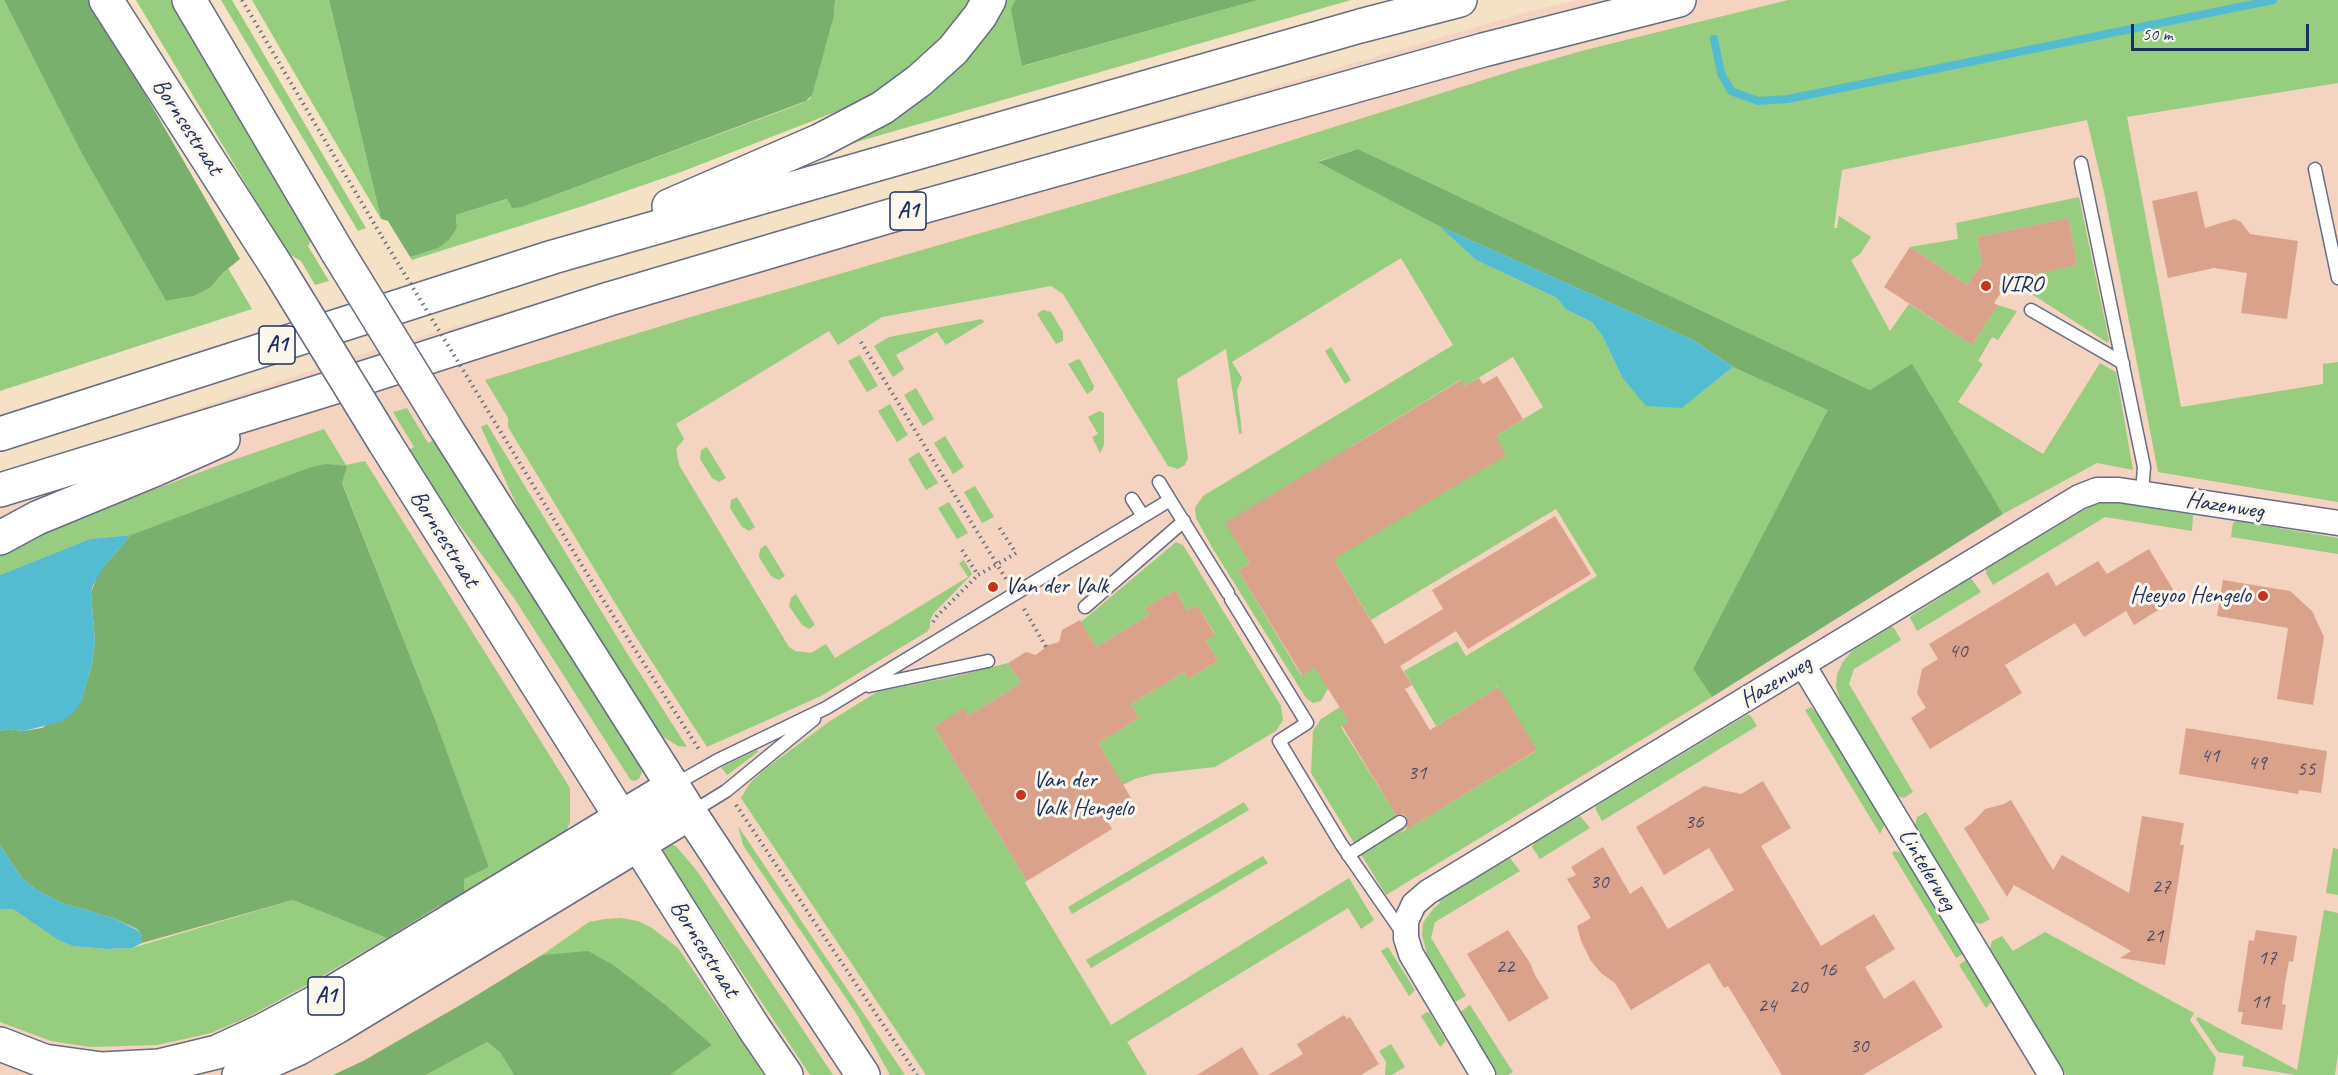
<!DOCTYPE html>
<style>
body{margin:0}
#map{position:relative;width:2338px;height:1075px;overflow:hidden;background:#f5e1c5;font-family:Caveat,sans-serif}
canvas{display:block}
.scale{position:absolute;left:2131px;top:24px;width:178px;height:27px;box-sizing:border-box;border:3px solid #1b2f5e;border-top:0;padding-left:8px;font-size:18px;line-height:21px;white-space:nowrap;color:#1b2f5e;-webkit-text-stroke:4px #fbf7ec;paint-order:stroke}
</style>
<div id="map">
<canvas width="2338" height="1075"></canvas>
<div class="scale">50 m</div>
</div>
<script>
const ctx = document.querySelector('canvas').getContext('2d');
ctx.lineJoin = 'round';
function fill(path, color) { ctx.fillStyle = color; ctx.fill(path, 'evenodd'); }
const poly = rows => new Path2D(rows.map(r => 'M' + r).join(''));
function trace(path, color, width, dash) { ctx.strokeStyle = color; ctx.lineWidth = width; ctx.lineCap = dash ? 'butt' : 'round'; ctx.setLineDash(dash || []); ctx.stroke(path); }
function drawText(font, color, halo, rows, align = 'center') {
  ctx.font = font + ' Caveat,sans-serif'; ctx.lineWidth = 6; ctx.setLineDash([]); ctx.textBaseline = 'middle'; ctx.strokeStyle = halo; ctx.fillStyle = color; for (const [text, x, y, turn = 0] of rows) {
    ctx.save(); ctx.translate(x, y); ctx.rotate((+turn || 0) * Math.PI / 180); ctx.textAlign = isNaN(turn) ? turn : align; if (halo) ctx.strokeText(text, 0, 0); ctx.fillText(text, 0, 0); ctx.restore();
  }
}
fill(poly([
 [1578,0,2338,0,2338,1075,0,1075,0,474,355,356,1528,12]
]), '#f4d3c0');
fill(poly([
 [0,0,4,0,82,154,166,301,194,296,210,288,228,268,252,309,0,391],
 [136,0,174,0,313,238,308,246,329,281,315,285,301,261,287,253],
 [221,0,232,0,366,228,358,231],
 [252,0,329,0,381,219,295,74],
 [835,0,973,0,943,40,912,68,873,94,838,111,681,172,583,206,412,260,410,257,450,239,457,228,456,215,508,199,510,205,523,207,800,104,810,99,834,16],
 [1006,0,1015,0,1012,9,1023,66,1258,0,1351,0,832,149,992,24],
 [1788,0,2338,0,2338,83,2127,117,2181,407,2323,384,2323,364,2338,362,2338,502,2158,472,2104,192,2087,120,1842,170,1834,228,1837,228,1839,216,1871,237,1860,254,1851,260,1890,331,1909,304,1972,345,1998,305,2017,311,1998,340,1992,337,1978,361,1983,364,1958,402,2043,454,2100,363,2116,372,2133,470,2097,463,2003,514,1912,365,1870,390,1358,149,1319,161,1439,226,1476,260,1557,298,1565,309,1592,322,1603,337,1622,377,1682,408,1733,367,1829,410,1693,669,1712,697,1386,895,1311,773,1313,731,1321,719,1348,702,1358,716,1341,727,1405,829,1399,834,1536,751,1540,757,1496,683,1498,688,1436,726,1404,671,1457,641,1466,656,1597,576,1556,509,1371,620,1334,559,1496,436,1543,407,1513,357,1465,386,1460,380,1350,447,1354,454,1226,523,1250,563,1238,570,1301,675,1324,662,1337,683,1328,688,1321,701,1313,703,1306,698,1213,549,1196,518,1195,508,1203,496,1453,345,1401,258,1232,362,1242,378,1237,390,1242,433,1239,434,1226,349,1177,379,1188,458,1185,465,1178,469,1168,466,1063,294,1051,286,882,317,838,345,829,331,676,424,684,439,676,449,679,465,789,647,795,651,811,653,826,644,835,658,968,577,959,563,964,560,972,574,934,613,930,620,930,627,928,631,821,696,707,747,634,634,508,427,508,418,485,380,694,316,1188,173,1515,70,1585,50],
 [2079,197,2109,340,2108,343,2016,284,2012,278,2077,265,2068,218,1977,237,1981,258,1984,260,1967,285,1910,247,1958,239,1956,223],
 [1043,310,1051,312,1063,332,1063,341,1056,344,1037,314],
 [982,319,984,322,946,345,937,332,896,355,904,369,893,377,874,346,889,337],
 [1331,347,1351,380,1345,384,1325,351],
 [860,355,878,386,867,392,848,361],
 [1078,359,1081,361,1094,386,1093,390,1087,394,1068,364],
 [916,388,934,419,923,426,904,395],
 [890,404,908,435,897,442,878,411],
 [407,408,428,443,436,439,641,766,642,772,639,779,634,781,630,779,514,598,417,468,407,451,414,447,393,412],
 [1099,411,1104,413,1104,445,1100,453,1092,437,1098,434,1088,417],
 [487,424,625,650,687,747,678,746,660,735,536,547,481,427],
 [324,429,346,465,365,461,570,788,570,822,566,832,465,899,464,879,489,867,436,722,342,482,346,466,308,468,132,535,90,539,0,575,0,553,42,532,227,462],
 [945,436,964,467,953,474,934,443],
 [707,447,726,478,719,482,712,478,700,459,701,450],
 [919,452,938,483,926,490,908,459],
 [975,486,994,517,982,523,964,492],
 [737,497,755,527,749,531,742,527,730,508,731,500],
 [949,502,968,533,957,539,938,508],
 [2103,502,2114,502,2193,515,2192,531,2105,517,1993,585,1986,573,1986,569,2091,506],
 [2236,521,2338,538,2338,554,2231,537,2233,523],
 [1176,542,1183,545,1281,706,1283,720,1276,731,1215,767,1153,774,1135,779,1123,785,1098,743,1139,718,1131,704,1184,672,1188,679,1218,661,1205,640,1215,634,1197,605,1187,611,1175,590,1145,608,1149,615,1096,647,1081,622],
 [766,545,785,576,779,580,771,576,759,557,760,549],
 [1971,578,1981,592,1917,631,1910,618,1911,616],
 [796,594,815,625,809,629,802,625,789,606,791,598],
 [1891,627,1894,628,1901,640,1854,669,1849,684,1913,792,1904,798,1897,796,1841,703,1836,687,1837,675,1842,663,1852,651],
 [1008,663,1021,683,968,716,964,709,934,727,1027,881,1025,883,1111,1025,1349,878,1374,920,1361,929,1348,908,1127,1042,1147,1075,926,1075,741,798,750,783,765,769,830,721,877,692,957,676],
 [1811,707,1820,716,1885,824,1880,834,1805,710],
 [1747,715,1750,715,1757,726,1602,821,1596,810,1596,806],
 [757,750,758,752,727,775,721,767],
 [1244,802,1249,810,1072,914,1068,907],
 [1926,812,1990,919,1981,924,1974,922,1915,825,1917,817],
 [1580,816,1590,828,1540,859,1532,847,1534,843],
 [738,826,812,937,905,1075,890,1075,856,1013,743,845],
 [669,844,676,846,697,871,833,1075,810,1075,664,855,664,847],
 [2333,848,2338,849,2338,895,2326,893],
 [1894,851,1903,853,1963,954,1956,958,1892,853],
 [1263,856,1268,863,1091,968,1086,960],
 [1510,858,1520,871,1435,922,1431,938,1466,996,1455,1002,1452,1001,1425,957,1427,954,1422,935,1423,923,1433,909,1440,903,1438,901],
 [293,900,387,938,309,984,248,1017,211,1033,157,1045,90,1047,51,1041,0,1022,0,909,13,909,58,940,73,946,106,949,132,948],
 [2324,910,2338,913,2338,1054,2335,1075,2296,1075,2242,1066,2244,1056,2218,1052,2196,1019,2198,1017,2297,1070],
 [621,918,638,921,652,928,678,948,764,1075,670,1075,712,1045,667,1006,615,966,542,955,589,922,605,919],
 [2045,932,2194,1013,2190,1020,2216,1058,2213,1075,2066,1075,1990,949,1992,941,2002,936,2013,951],
 [1388,947,1415,990,1409,996,1381,951],
 [1967,959,1991,1002,1986,1008,1959,965],
 [1470,1005,1513,1072,1508,1075,1497,1075,1460,1015,1460,1012],
 [1427,1012,1430,1013,1446,1041,1440,1047,1421,1016],
 [487,1042,500,1051,514,1075,426,1075],
 [1391,1044,1405,1067,1392,1075,1385,1075,1386,1062,1379,1051]
]), '#97cd7f');
fill(poly([
 [4,0,91,0,240,259,224,272,210,288,194,296,166,301,82,154],
 [329,0,835,0,834,16,812,95,806,101,523,207,512,208,507,199,456,215,457,228,450,239,438,248,410,257,388,221,381,219],
 [1015,0,1258,0,1022,66,1011,9],
 [1358,149,1870,390,1912,364,2003,514,1712,697,1693,669,1828,410,1733,367,1693,340,1439,226,1318,162],
 [326,464,347,466,342,483,436,722,489,867,464,879,465,899,439,906,387,938,293,900,142,943,142,936,137,929,113,918,62,903,38,891,21,877,0,845,0,731,8,729,24,731,42,728,81,702,92,664,95,642,91,593,97,576,104,566,131,535,308,468],
 [588,951,615,966,667,1006,712,1045,670,1075,514,1075,500,1052,487,1042,426,1075,333,1075,363,1061,469,1000,542,955]
]), '#79b06e');
fill(poly([
 [1439,226,1693,340,1733,367,1682,408,1646,406,1622,377,1603,337,1592,322,1565,309,1557,298,1476,260],
 [131,535,104,566,93,585,91,593,95,642,92,664,81,702,74,712,63,721,24,731,8,729,0,731,0,575,90,539],
 [0,845,21,877,38,891,62,903,113,918,137,930,142,936,142,943,132,948,106,949,73,946,58,940,13,909,0,909]
]), '#53bcd0');
trace(poly([
 [1714,39,1721,73,1731,91,1758,101,1788,99,2273,0]
]), '#53bcd0', 8);
fill(poly([
 [2197,191,2205,228,2234,219,2241,222,2250,234,2298,241,2287,319,2241,313,2247,273,2214,268,2168,278,2152,201],
 [2068,218,2077,265,2010,279,1994,303,1998,305,1972,345,1884,287,1910,247,1967,285,1982,263,1977,237],
 [1497,376,1523,419,1496,436,1506,455,1334,559,1385,644,1443,609,1432,590,1555,516,1591,574,1468,649,1456,631,1400,666,1412,685,1405,689,1430,730,1499,687,1537,750,1406,830,1407,818,1403,814,1396,815,1342,726,1349,722,1315,668,1302,675,1238,570,1250,563,1225,523,1461,380,1465,386,1479,378,1483,384],
 [2149,549,2178,598,2134,625,2126,611,2084,637,2075,623,2005,665,2022,693,1930,749,1911,718,1926,708,1917,693,1922,669,1938,659,1929,644,2048,572,2056,586,2098,561,2107,574],
 [2223,580,2290,591,2312,611,2324,637,2313,705,2277,699,2288,628,2217,616],
 [1175,590,1187,611,1197,605,1215,635,1205,640,1218,661,1188,679,1184,672,1131,704,1139,718,1098,743,1131,798,1104,815,1112,829,1027,881,934,727,964,708,968,716,1021,683,1008,663,1026,652,1036,655,1048,645,1059,642,1062,630,1080,620,1096,647,1149,615,1145,608],
 [2186,728,2327,751,2321,793,2299,790,2298,794,2179,774],
 [1763,781,1791,828,1761,846,1821,946,1874,914,1895,949,1865,967,1884,999,1914,980,1943,1027,1863,1075,1782,1075,1728,986,1724,988,1709,963,1631,1010,1615,983,1601,973,1591,961,1581,941,1577,926,1591,918,1567,879,1576,875,1571,867,1603,847,1630,894,1642,886,1668,929,1734,890,1709,848,1664,875,1636,827,1704,786,1741,794],
 [2011,800,2053,870,2062,855,2129,893,2142,816,2184,823,2180,845,2184,845,2165,965,2120,958,2131,951,2014,885,2007,897,1964,828,1972,823,1985,809,2004,804],
 [1508,930,1530,963,1535,975,1549,998,1509,1022,1467,954],
 [2256,930,2297,936,2293,962,2289,961,2285,983,2282,1004,2286,1005,2282,1030,2241,1024,2243,1012,2238,1012,2249,940,2254,941],
 [1344,1015,1347,1019,1350,1017,1379,1064,1361,1075,1268,1075,1303,1054,1297,1044],
 [1242,1047,1259,1075,1197,1075]
]), '#dba28b');
const lane = poly([
 [2081,163,2144,467,2142,493],
 [2315,169,2338,278],
 [2031,310,2123,363],
 [1159,482,1170,500],
 [1132,499,1143,516],
 [1231,599,1307,723,1279,741,1341,844,1404,935],
 [1085,607,1184,521],
 [869,686,988,661],
 [674,785,718,760,826,708,1170,500,1228,593],
 [692,812,726,791,814,719],
 [1348,855,1400,822]
]);
const street = poly([
 [1803,665,2051,1075],
 [1483,1075,1411,954,1406,938,1406,921,1414,904,1428,892,2079,497,2097,490,2119,490,2338,523]
]);
const primary = poly([
 [106,0,279,270],
 [189,0,337,251],
 [444,425,690,813,863,1075],
 [385,443,754,1028,786,1075]
]);
const highway = poly([
 [669,206,819,141,882,108,920,80,953,50,980,16,989,0],
 [0,434,553,257,1360,26,1460,0],
 [0,490,338,386,609,299,900,213,1483,50,1679,0],
 [0,538,37,518,156,469,223,439],
 [0,1044,44,1061,102,1069,159,1066,217,1052,262,1031,325,997,673,786],
 [239,1075,297,1049,338,1026,690,813]
]);
trace(lane, '#676d82', 15);
trace(street, '#676d82', 27);
trace(primary, '#676d82', 36);
trace(highway, '#676d82', 36);
trace(poly([
 [242,0,382,237],
 [861,342,1006,579],
 [488,411,600,595,700,751],
 [962,550,978,575,1013,555,1016,553,999,527],
 [1024,609,1046,647],
 [933,622,937,616,978,575],
 [736,805,917,1075]
]), '#676d82', 4, [1.5, 4.5]);
trace(lane, '#fff', 12);
trace(street, '#fff', 24);
trace(primary, '#fff', 33);
trace(highway, '#fff', 33);
const primaryBridge = poly([
 [337,251,444,425],
 [279,270,385,443]
]);
trace(primaryBridge, '#676d82', 36, []);
trace(poly([
 [382,237,488,411]
]), '#676d82', 4, [1.5, 4.5]);
trace(primaryBridge, '#fff', 33);
for (const [x, y, r, color] of [
 [1986,286,6,"#c8321e"],
 [993,587,6,"#c8321e"],
 [2263,596,6,"#c8321e"],
 [1021,795,6,"#c8321e"]
]) { const dot = new Path2D(); dot.arc(x, y, r, 0, 2 * Math.PI); ctx.fillStyle = color; ctx.fill(dot); trace(dot, '#fbf7ec', 2); }
drawText('21px', '#4b4c69', null, [
 ["40",1958,651],
 ["41",2210,756],
 ["49",2257,763],
 ["55",2306,769],
 ["31",1417,773],
 ["36",1694,822],
 ["30",1599,882],
 ["27",2161,887],
 ["21",2154,936],
 ["17",2267,958],
 ["22",1505,967],
 ["16",1827,970],
 ["20",1798,987],
 ["11",2260,1002],
 ["24",1767,1006],
 ["30",1859,1046]
]);
for (const [x, y, w] of [
 [908,211,36],
 [277,345,36],
 [326,996,36]
]) { const box = new Path2D(); box.roundRect(x - w / 2, y - 19, w, 38, 4.5); ctx.fillStyle = '#fbf7ec'; ctx.fill(box); trace(box, '#1b2f5e', 1.5); }
drawText('bold 22px', '#1b2f5e', null, [
 ["A1",908,211],
 ["A1",277,345],
 ["A1",326,996]
]);
drawText('24px', '#1b2f5e', '#fbf7ec', [
 ["Bornsestraat",187,127,57],
 ["Hazenweg",2225,506,9],
 ["Bornsestraat",444,539,58],
 ["Hazenweg",1776,682,-31],
 ["Lintelerweg",1927,870,59],
 ["Bornsestraat",704,949,58]
]);
drawText('24px', '#1b2f5e', '#fbf7ec', [
 ["VIRO",1998,286],
 ["Van der Valk",1005,587],
 ["Heeyoo Hengelo",2251,596,"right"],
 ["Van der",1033,781],
 ["Valk Hengelo",1033,809]
], 'left');
</script>
